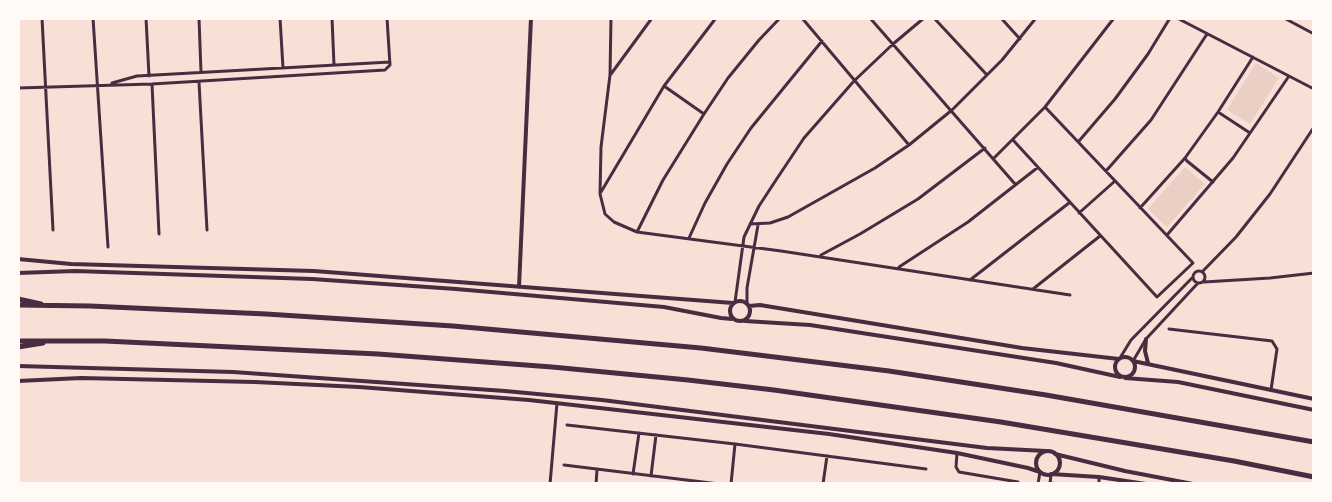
<!DOCTYPE html>
<style>
body{margin:0}
#map{position:relative;width:1332px;height:502px;overflow:hidden;background:#f7e1d7;font-family:"Source Sans 3",sans-serif}
canvas{display:block}
.frame{position:absolute;inset:0;border:20px solid #fffaf5;pointer-events:none}
</style>
<div id="map">
<canvas width="1332" height="502"></canvas>
<div class="frame"></div>
</div>
<script>
const ctx = document.querySelector('canvas').getContext('2d');
ctx.lineJoin = 'round';
function fill(path, color) { ctx.fillStyle = color; ctx.fill(path, 'evenodd'); }
const poly = rows => new Path2D(rows.map(r => 'M' + r).join(''));
function trace(path, color, width, dash) { ctx.strokeStyle = color; ctx.lineWidth = width; ctx.lineCap = dash ? 'butt' : 'round'; ctx.setLineDash(dash || []); ctx.stroke(path); }
fill(poly([
 [1256,63,1279,78,1250,124,1227,110],
 [1185,167,1205,184,1167,227,1148,209]
]), '#ebcfc5');
trace(poly([
 [42,18,53,230],
 [93,18,108,247],
 [146,18,149,76],
 [199,18,201,72],
 [280,18,283,68],
 [332,18,334,65],
 [611,18,610,75,601,147,600,194,605,214,614,222,637,232,781,251,1070,295],
 [802,18,909,145],
 [870,18,1015,184],
 [934,18,987,75],
 [1001,18,1020,39],
 [1177,18,1314,89],
 [1284,18,1314,34],
 [611,74,652,18],
 [199,82,207,230],
 [112,83,137,76,390,62],
 [152,84,159,234],
 [664,86,704,114],
 [18,88,152,84,385,70,390,65,387,18],
 [1218,112,1250,133],
 [1013,140,1157,297,1193,263,1045,107],
 [1079,141,1115,99,1148,54,1170,18],
 [1185,158,1187,161,1213,182],
 [993,159,1045,107,1114,18],
 [1106,171,1151,120,1207,34],
 [601,192,664,86,716,18],
 [1140,208,1185,158,1218,112,1253,57],
 [1079,213,1115,181],
 [750,224,770,223,788,217,875,168,909,145,952,110,1002,60,1036,18],
 [637,232,663,180,704,114,728,78,759,40,780,18],
 [1167,235,1233,158,1289,76],
 [689,238,705,203,727,164,751,128,822,41],
 [821,255,860,234,918,199,985,148],
 [899,267,968,222,1037,168],
 '1193 277a6 6 0 1 1 12 0a6 6 0 1 1-12 0Z',
 [1202,272,1236,237,1270,194,1314,127],
 [970,280,1069,203],
 [1204,282,1270,278,1314,273],
 [1033,289,1100,236],
 [735,302,744,237,759,206,776,180,804,138,854,81,893,44,924,18],
 [747,304,747,288,758,225],
 [1169,329,1272,341,1277,349,1271,390],
 [1120,358,1131,340,1193,277],
 [1133,361,1146,339,1198,283],
 [567,425,735,444,926,469],
 [957,453,956,467,959,472,1018,482],
 [564,465,719,484],
 [633,474,639,433],
 [651,476,656,435],
 [1050,483,1059,484],
 [550,484,557,403],
 [596,484,597,470],
 [731,484,735,444],
 [823,484,827,456],
 [1038,484,1040,472],
 [1050,484,1051,474],
 [1099,484,1099,477]
]), '#4a2c40', 3);
trace(poly([
 [18,259,71,264,314,271,733,303],
 [18,273,75,271,312,279,456,289,664,307,721,318,732,319],
 [519,287,531,18],
 '730 311a10 10 0 1 1 20 0a10 10 0 1 1-20 0Z',
 [749,306,760,305,1022,348,1119,359],
 [745,321,810,325,1056,363,1120,377],
 [1146,339,1145,351,1148,363],
 '1115 367a10 10 0 1 1 20 0a10 10 0 1 1-20 0Z',
 [1133,361,1314,399],
 [18,366,233,372,505,391,602,400,987,448,1046,451],
 [1125,378,1178,382,1314,410],
 [18,381,81,378,255,382,359,387,529,400,829,434,957,453,1028,468,1040,472],
 '1036 463a12 12 0 1 1 24 0a12 12 0 1 1-24 0Z',
 [1055,454,1125,471,1193,484],
 [1051,474,1099,477,1146,484]
]), '#4a2c40', 4);
trace(poly([
 [18,299,41,304],
 [18,305,90,306,266,314,453,326,701,348,889,371,1046,395,1314,442],
 [18,341,105,341,378,354,552,367,688,380,774,390,1001,422,1234,461,1314,477],
 [18,347,43,343]
]), '#4a2c40', 5);
</script>
